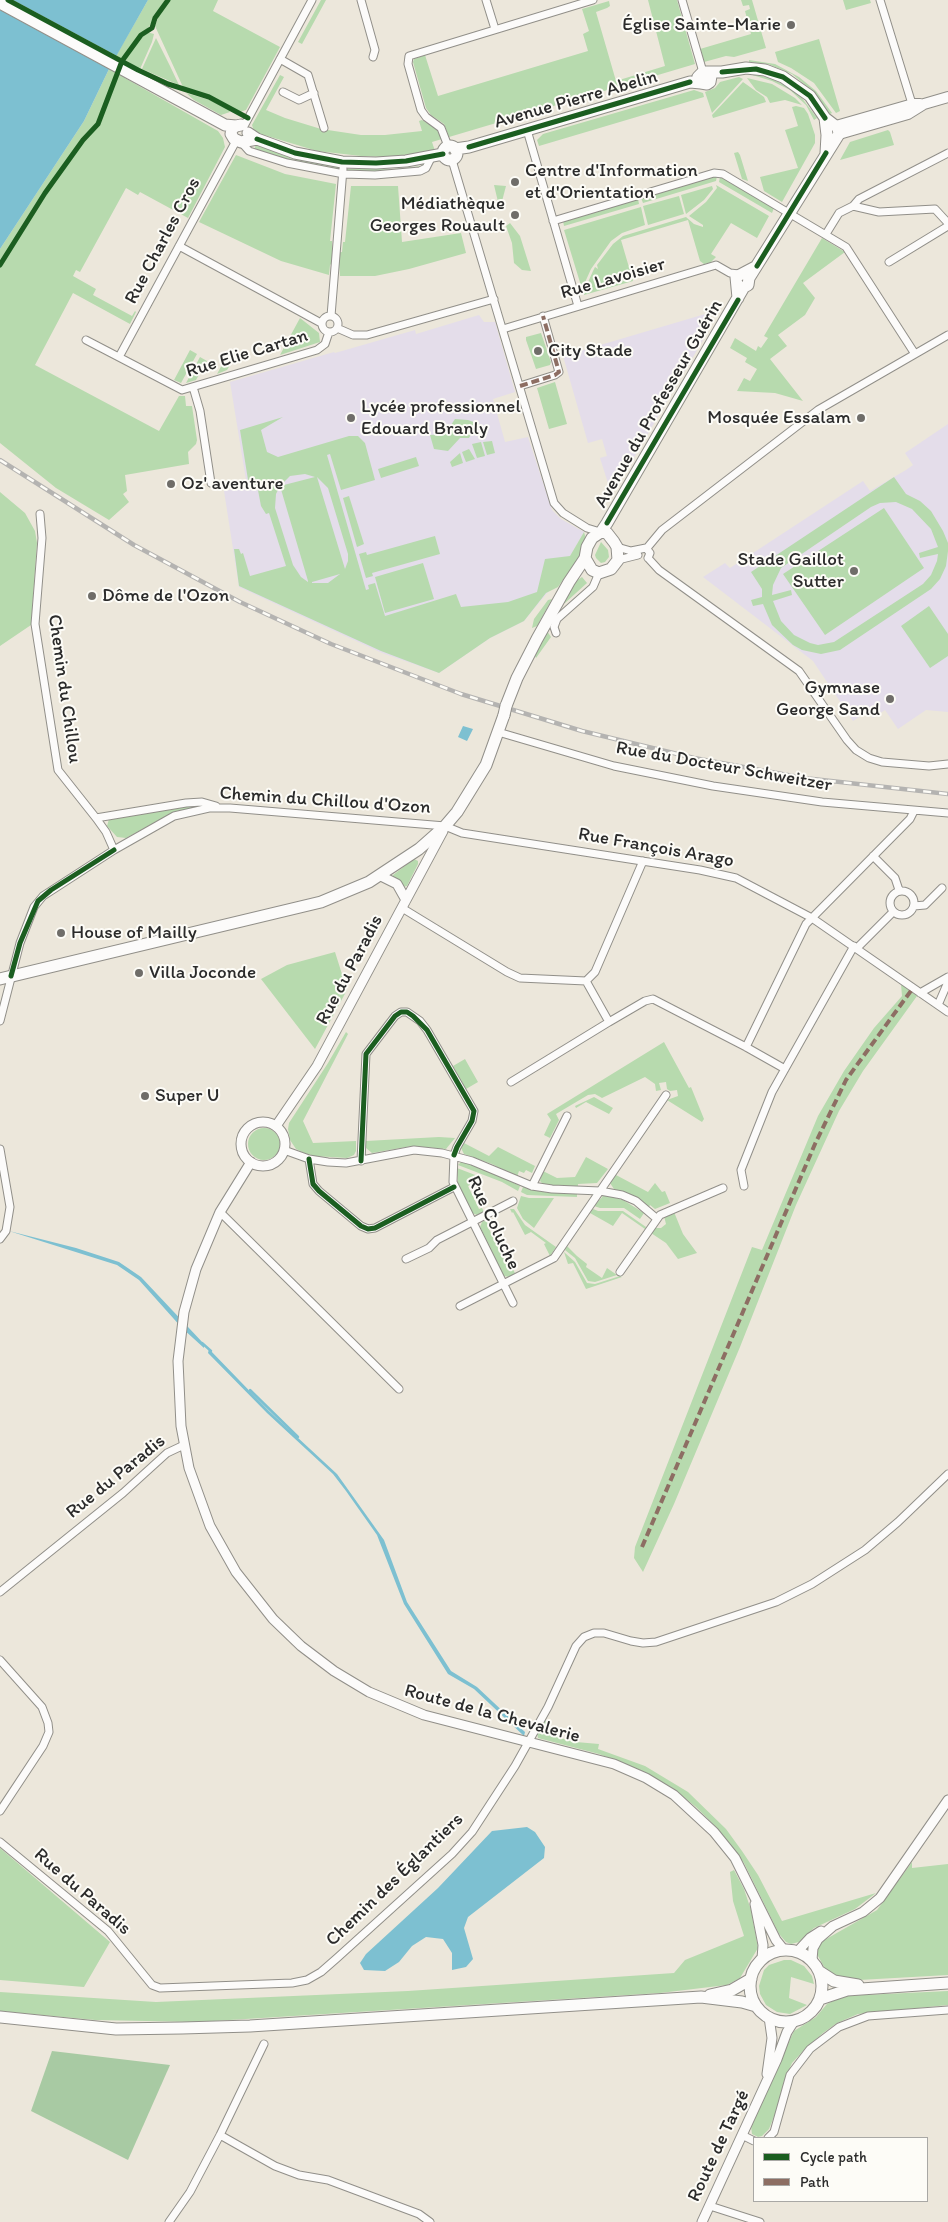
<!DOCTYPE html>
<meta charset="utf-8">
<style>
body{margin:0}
#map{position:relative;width:948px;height:2222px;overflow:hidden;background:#ece7db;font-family:Itim,sans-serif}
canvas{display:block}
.legend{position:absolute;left:753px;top:2137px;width:175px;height:65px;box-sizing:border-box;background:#fdfcf7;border:1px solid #a9a8a5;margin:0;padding:6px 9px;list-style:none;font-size:15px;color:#2b2b2b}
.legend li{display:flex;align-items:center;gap:10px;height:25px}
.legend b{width:25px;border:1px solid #a9a8a5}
</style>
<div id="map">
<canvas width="948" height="2222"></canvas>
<ul class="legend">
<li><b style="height:6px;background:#1b5e20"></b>Cycle path</li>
<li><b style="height:6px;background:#8d6e63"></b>Path</li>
</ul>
</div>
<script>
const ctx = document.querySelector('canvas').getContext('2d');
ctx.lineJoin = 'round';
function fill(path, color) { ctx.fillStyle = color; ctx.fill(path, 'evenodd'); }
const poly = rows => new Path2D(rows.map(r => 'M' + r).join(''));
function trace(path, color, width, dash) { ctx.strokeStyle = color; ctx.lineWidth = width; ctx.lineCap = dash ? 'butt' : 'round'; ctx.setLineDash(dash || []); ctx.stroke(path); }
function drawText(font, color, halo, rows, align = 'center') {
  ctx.font = font + ' Itim,sans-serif'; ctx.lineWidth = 4; ctx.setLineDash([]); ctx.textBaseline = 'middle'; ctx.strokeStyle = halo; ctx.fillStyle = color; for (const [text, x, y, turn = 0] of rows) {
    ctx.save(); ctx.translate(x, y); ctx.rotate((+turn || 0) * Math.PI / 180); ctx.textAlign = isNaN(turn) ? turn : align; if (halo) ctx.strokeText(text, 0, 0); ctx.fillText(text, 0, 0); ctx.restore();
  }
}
fill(poly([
 [712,312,707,322,710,328,619,483,608,483,600,458,607,456,602,439,588,443,563,356],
 [479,315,484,322,495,322,515,392,493,399,505,442,528,437,552,510,561,519,584,532,553,586,524,621,490,638,439,673,382,653,239,587,224,491,247,486,230,382,334,352,335,353,415,330,416,334],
 [948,424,948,712,926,710,898,729,885,710,873,718,868,711,853,721,813,661,703,577,725,563,730,568,863,481,870,491,906,470,913,465,905,453]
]), '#e4ddea');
fill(poly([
 [148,0,165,0,151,24,122,59,116,56],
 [170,0,218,0,213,11,280,47,246,110,240,112,209,95,183,87,155,26,159,15],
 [321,0,326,0,302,44,298,42],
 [648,0,677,0,695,64,449,137,444,124,431,115,426,108,413,62,414,59,425,55,438,96,588,51,583,34,589,31,582,9,609,1,610,6,607,8,596,12,616,81,665,66],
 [741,0,752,0,766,48,734,57,726,56,704,62,700,49,751,34,745,11,750,9,749,5,743,6],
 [843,0,870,0,871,3,846,10],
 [147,32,154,34,152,42,140,69,125,60,138,41],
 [156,38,170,66,179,85,142,69],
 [819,39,840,111,836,113,814,83,791,68,778,62,775,52],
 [749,60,775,64,799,77,816,91,832,113,830,114,815,93,792,74,768,64,749,62],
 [109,69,218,131,223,138,225,147,188,218,140,192,138,195,126,188,80,272,76,270,73,276,96,289,93,295,132,316,135,311,136,312,130,324,73,293,35,365,159,431,179,396,185,396,186,406,192,406,197,440,196,444,188,452,189,464,125,475,127,491,123,494,129,502,109,520,56,488,0,443,0,249,84,121],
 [749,74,767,77,785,85,802,98,817,118,814,120,806,105,790,90,772,81],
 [280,75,284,77,266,110,285,118,321,129,361,135,385,135,422,131,419,121,422,120,439,130,442,139,432,142,435,151,387,157,361,156,317,151,264,135,261,136,255,134,252,125],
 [739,77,743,79,712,113,705,92,715,88,720,82],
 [747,78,772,84,795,98,802,105,785,100,770,103,767,97,756,90],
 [743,82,764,97,766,102,713,118,712,115],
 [694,90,703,93,704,97,539,146,537,140,543,134],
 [186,93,210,100,229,110,230,112,221,115,194,100],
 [796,106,804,108,808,114,815,135,815,143,782,202,764,191,760,177,798,168,785,130,798,126,792,107],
 [888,130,890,132,894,145,840,160,850,142],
 [256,144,290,158,338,167,342,171,322,168,277,157,254,150],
 [738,152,740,155,748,181,742,179,734,153],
 [236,155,285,174,336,184,330,241,332,241,332,250,334,253,342,252,343,242,345,242,351,186,398,186,402,242,461,233,466,253,409,269,375,276,340,276,339,262,333,262,330,265,329,275,281,261,199,222],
 [423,163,425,163,419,169,393,172,348,172,345,169,393,169,421,166],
 [717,176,716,181,643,203,641,198],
 [720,177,774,208,772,213,719,182],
 [494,185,506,186,501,205,499,206],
 [716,185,769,216,757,238,731,223,711,254,716,257,710,263,704,264,700,261,688,220,621,240,633,281,584,295,583,292,586,291,585,289,593,271,595,267,598,269,597,265,613,244,623,236,686,217,694,224,703,227,703,225,689,216,706,202,717,188],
 [712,186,713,189,704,200,686,214,681,195],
 [679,196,684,214,648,225,643,206],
 [638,199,639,204,564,226,563,221],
 [641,207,645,225,622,233,611,241,591,269,582,289,564,230],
 [510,223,520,236,531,271,522,270,514,263,512,243,506,226],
 [822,238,845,252,803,283,815,298,805,315,778,335,787,346,770,359,803,401,775,393,737,391,744,378,750,381,757,369,745,362,747,358,730,348,735,338,756,351,758,346,761,348,768,338,764,336],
 [300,318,319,333,320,342,280,355],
 [541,333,551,362,550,365,536,369,526,340,526,337],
 [190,350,197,354,181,383,174,380],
 [230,350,237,354,227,370,217,374],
 [200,357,207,361,196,380,186,383],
 [555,382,567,424,549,429,537,388],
 [283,417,261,430,267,452,278,457,349,436,358,436,365,443,375,480,341,490,330,454,327,455,366,590,369,589,368,585,375,583,385,616,456,594,461,607,508,602,537,592,545,559,570,556,584,532,586,539,579,557,558,587,546,593,524,621,490,638,439,673,381,651,239,586,234,549,239,549,241,554,243,553,250,576,286,566,269,513,266,514,261,506,257,485,249,486,240,430],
 [305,474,315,477,280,486,290,476],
 [317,477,328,488,348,554,348,561,345,569],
 [280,486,308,581,308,582,301,577,293,565,275,508,276,494],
 [340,574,328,583,312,583,312,582],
 [455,419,468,420,482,425,486,431,474,429,469,438,460,438,448,451,434,449,430,435,445,434],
 [492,441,495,453,487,455,483,442],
 [481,442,485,456,477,458,472,444],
 [469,449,475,459,466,462,462,452],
 [460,453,463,463,452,467,450,462],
 [416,457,419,466,381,478,378,469],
 [894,477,906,494,920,501,931,511,943,531,948,543,948,551,946,566,940,579,931,589,840,650,821,654,802,650,793,645,772,625,763,604,753,606,751,600,762,597,762,589,751,572],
 [896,502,912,509,931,529,938,547,919,553,920,558,938,554,937,561,931,575,923,584,834,642,818,645,810,643,794,635,781,621,773,601,792,595,791,590,772,595,773,585,781,568,871,507,880,503],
 [0,492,25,513,35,531,37,543,31,625,0,646],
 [349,496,364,544,357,547,343,498],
 [884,508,924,568,825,635,783,574],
 [435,536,440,554,372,573,373,576,366,578,359,554,366,552,367,555],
 [601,542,608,550,609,557,605,562,601,563,596,558,595,555],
 [423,563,434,599,385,613,375,577],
 [582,577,587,583,565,603,563,602,576,581],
 [552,599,537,626,532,628,534,619,548,600],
 [929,606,948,634,948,656,930,668,901,626],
 [547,631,551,637,536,658,535,656],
 [197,804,204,806,172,813,126,838,117,837,107,826,109,819],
 [414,859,418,861,418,864,407,886,403,887,393,878,393,875],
 [335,952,347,990,315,1049,261,979,287,965],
 [901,984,917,996,863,1071,839,1111,796,1205,740,1347,674,1504,643,1572,634,1558,635,1547,752,1247,762,1250,818,1116,844,1071,874,1028,902,996],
 [346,1032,348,1034,303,1121,313,1143,356,1141,356,1151,354,1155,347,1158,314,1156,304,1153,296,1149,290,1140,288,1129,289,1123,328,1063],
 [664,1042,689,1088,691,1087,704,1119,702,1122,667,1100,678,1096,677,1090,670,1091,667,1089,666,1082,659,1083,661,1090,656,1091,655,1084,645,1077,602,1098,595,1094,588,1095,556,1114,559,1120,550,1138,544,1135,551,1120,547,1114],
 [465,1059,478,1082,466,1089,453,1066],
 [594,1097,613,1108,609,1114,586,1102,576,1108,575,1106],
 '248 1144a16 16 0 1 1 32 0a16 16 0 1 1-32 0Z',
 [439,1137,455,1138,446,1149,412,1146,372,1153,366,1148,366,1141],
 [464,1143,489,1156,498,1147,535,1166,532,1173,526,1170,524,1173,519,1171,517,1177,492,1164,464,1154,461,1148],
 [586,1157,608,1169,597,1183,578,1184,578,1186,559,1186,543,1184,540,1181,543,1171,557,1178,575,1177],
 [462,1161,493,1173,520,1186,518,1191,502,1182,458,1165],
 [457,1168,483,1178,468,1186,479,1209,482,1208,484,1212,477,1215,472,1213,458,1184],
 [616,1175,648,1192,655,1183,662,1192,665,1191,670,1203,655,1209,650,1205,649,1207,631,1195,614,1189,610,1183],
 [523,1187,544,1192,577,1194,577,1197,527,1195,521,1192],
 [604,1195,623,1200,644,1213,640,1219,624,1208,600,1208,594,1206],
 [521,1196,529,1198,554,1198,534,1228,523,1219,517,1208],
 [510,1209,514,1209,525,1225,556,1247,550,1256,544,1244,546,1243,531,1232,525,1235,513,1212,512,1213],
 [593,1209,598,1211,623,1211,646,1227,645,1229,622,1213,613,1226,590,1213],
 [674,1212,683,1234,697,1253,678,1259,666,1243,651,1233,654,1228,661,1228,666,1224,664,1216],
 [487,1219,490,1224,487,1225,509,1269,512,1268,515,1273,509,1277,504,1276,480,1227,482,1222],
 [567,1246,577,1256,587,1264,586,1267,602,1278,607,1268,617,1275,595,1282,588,1281,575,1258,565,1250],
 [564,1252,575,1262,587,1283,595,1284,620,1276,622,1277,586,1289,573,1263,568,1264],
 [545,1719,552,1736,576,1742,599,1744,598,1749,645,1766,688,1792,726,1829,742,1851,758,1875,782,1921,876,1893,855,1909,814,1928,799,1942,791,1944,786,1942,779,1934,744,1863,718,1829,696,1807,671,1787,640,1770,599,1754,538,1738,537,1733],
 [0,1848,110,1942,84,1987,0,1980],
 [912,1862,912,1868,948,1864,948,1975,859,1980,834,1977,827,1972,818,1956,817,1948,821,1942,877,1910],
 [734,1870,744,1889,751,1910,758,1948,740,1978,727,1985,660,1993,198,2022,95,2020,0,2011,0,1992,156,2002,408,1991,674,1973,685,1960,744,1936,733,1901,730,1872],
 [784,1960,791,1960,804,1966,812,1976,814,1984,791,1977,789,1998,807,2005,790,2014,777,2012,766,2005,760,1994,759,1986,764,1970,769,1965],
 [948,1991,948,2005,858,2014,837,2023,823,2033,804,2050,792,2063,784,2081,777,2109,769,2129,762,2136,758,2137,752,2134,751,2126,792,2035,794,2031,816,2017,827,2004,843,1996]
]), '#b7daae');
fill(poly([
 [52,2051,170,2065,128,2160,31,2111]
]), '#a8caa3');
fill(poly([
 [0,0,148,0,109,69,84,121,0,249],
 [463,726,473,729,467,741,458,737],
 [9,1231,76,1248,119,1262,141,1277,204,1344,204,1348,182,1328,139,1280,117,1265],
 [209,1349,269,1411,337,1474,384,1540,407,1602,451,1671,477,1687,525,1732,524,1736,474,1689,448,1674,404,1604,377,1535,346,1491,333,1474,267,1413,208,1353],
 [527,1827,535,1832,545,1847,544,1858,468,1917,464,1928,473,1959,466,1967,452,1970,452,1953,443,1939,426,1937,412,1946,399,1962,385,1971,364,1970,360,1963,366,1954,438,1888,492,1831]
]), '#7dc0d1');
fill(poly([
 [0,0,13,0,119,57,111,70,0,10]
]), '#ece7db');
trace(poly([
 [202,1343,211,1351],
 [250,1390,298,1437]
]), '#7dc0d1', 2.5);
const minor = poly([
 [361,0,375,50,373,57],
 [486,0,495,29],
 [682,0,703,72],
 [880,0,913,107],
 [280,59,308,75,324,128],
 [283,92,299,100,314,93],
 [244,126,312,0],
 [527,130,578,306],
 [241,142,249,151,287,163,344,174,375,175,420,171,426,168,431,158],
 [448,146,441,128,426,117,421,110,408,64,409,56,593,0],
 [452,160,554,503,563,513,587,528,600,532],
 [853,206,879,212,935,209,948,223],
 [553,221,714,173,723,174,846,247,915,354],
 [826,234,839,213,853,206,859,199,948,153],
 [179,246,321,323],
 [889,262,948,226],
 '322 324a8 8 0 1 1 16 0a8 8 0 1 1-16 0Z',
 [331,316,343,169],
 [337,328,353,335,367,335,494,299],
 [503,329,716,265,730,273,739,274],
 [86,340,182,390,317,350,325,344,329,332],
 [119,357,236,141],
 [520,386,555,375,559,372,543,316],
 [193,387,200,411,211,483],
 [40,514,42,538,35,624,58,770,96,818,106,832,114,850],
 [617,547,631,551,646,548,650,553,648,558],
 [647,548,662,530,818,410,948,335],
 [648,558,659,570,799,671,847,740,856,750,869,758,882,762,929,766,948,764],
 [618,560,638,555],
 [556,633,554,627,557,619,593,587,599,573],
 [498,732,614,766,713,786,822,802,948,813],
 [96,818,186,803,202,802,216,806],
 [873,856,895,878,899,890],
 '890 903a12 12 0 1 1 24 0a12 12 0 1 1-24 0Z',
 [914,906,925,905,942,888],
 [402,908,507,972,520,978,586,981,595,972,643,861],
 [857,948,893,912],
 [586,981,609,1022,645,1001,653,999,746,1047,785,1069],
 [920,993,948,977],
 [938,1005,948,982],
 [0,1021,20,943,34,907,43,896,114,850,174,816,209,808,230,808,445,826,462,833,700,870,736,878,812,918,948,1012],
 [746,1047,806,924,910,819,914,811],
 [511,1082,609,1022],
 [0,1149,10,1207,6,1231,0,1239],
 [284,1150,309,1159,328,1162,346,1163,414,1150,442,1153,472,1161,532,1186,552,1189,600,1191,622,1195,636,1201,656,1218],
 [309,1159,313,1184,319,1191,361,1226,368,1229,375,1228,454,1187],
 [361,1161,366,1054,395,1016,401,1012,407,1012,420,1021,427,1030,474,1111,472,1121,457,1147,454,1155,453,1182,513,1303],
 [532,1186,567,1116],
 [744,1186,741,1170,772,1092,854,946],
 [220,1212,399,1389],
 [406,1259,429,1248,437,1240,513,1201],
 [620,1272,660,1215,723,1188],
 [460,1306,554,1258,666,1095],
 [0,1592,123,1493,167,1453,184,1445],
 [0,1660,42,1707,48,1723,49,1732,43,1746,0,1811],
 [0,1842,108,1931,152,1985,160,1988,292,1983,307,1980,321,1972,337,1958,452,1854,472,1832,515,1766,548,1707,576,1646,584,1637,594,1633,604,1633,631,1641,643,1643,656,1642,776,1602,812,1584,865,1550,898,1522,948,1474],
 [220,2135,275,2166,299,2175,328,2180,419,2214,430,2222],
 [742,2135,754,2141],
 [768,2138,774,2132,790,2075,810,2049,839,2027,868,2016,948,2010],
 [710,2206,760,2222],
 [169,2222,190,2192,220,2135,264,2044]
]);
const tertiary = poly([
 [381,876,397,884,406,900],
 '241 1144a22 22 0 1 1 44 0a22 22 0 1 1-44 0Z',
 [276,1126,317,1066,443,831],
 [251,1162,220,1212,196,1269,184,1312,178,1361,181,1426,189,1468,210,1526,236,1572,273,1619,301,1646,334,1671,369,1692,424,1715,614,1764,646,1778,674,1795,714,1832,735,1858,776,1940,784,1950],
 [755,1904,763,1945,762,1959],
 [798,1951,810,1938,821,1931],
 [812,1960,813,1948,818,1939,833,1926,863,1912,880,1898,948,1800],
 [767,2074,772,2038,769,2017],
 [702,2222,777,2059,787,2032,794,2021]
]);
const secondary = poly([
 [836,126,913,104,920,104],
 [839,134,908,114,924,104,948,97]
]);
const primary = poly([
 [0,3,225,125,236,126],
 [825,118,827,135,826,153],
 [241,125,236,126,232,129,231,134,234,139,241,142,257,139],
 [248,133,257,139,295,153,342,162,376,163,406,161,443,154],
 '443 153a7 7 0 1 1 14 0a7 7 0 1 1-14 0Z',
 [455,149,469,147,690,82,701,83],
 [738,298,736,277,755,267],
 [601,532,607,533,614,542,617,547,618,560,611,569,599,573,592,570,585,558,587,547,592,538,601,532,607,523,744,287,748,285,749,278,839,134,838,128,825,118,810,96,783,77,765,70,746,68,722,72,703,72,698,77,701,83,707,84,710,82,711,76,709,72],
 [506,706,517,678,537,639,569,582,585,558],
 [0,979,321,902,369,882,419,849,445,826,457,812,486,765,504,715],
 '750 1986a36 36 0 1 1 72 0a36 36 0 1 1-72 0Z',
 [820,1972,834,1981,858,1985],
 [710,1995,732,1990,751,1979],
 [820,1999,847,1990,948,1983],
 [0,2017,116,2029,182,2028,250,2026,701,1997,742,2002,756,2006]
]);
trace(minor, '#918f89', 9);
trace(tertiary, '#918f89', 11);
trace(secondary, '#918f89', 12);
trace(primary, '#918f89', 13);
trace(minor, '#fcfbfa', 7);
trace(tertiary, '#fcfbfa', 9);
trace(secondary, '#fcfbfa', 10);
trace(primary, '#fcfbfa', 11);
const rail = poly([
 [0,460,134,545,240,602,331,644,461,694,582,731,694,758,804,778,948,794]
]);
trace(rail, '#b4b3b1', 4.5);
trace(rail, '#fdfcf7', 2.5, [8]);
const primaryBridge = poly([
 [504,715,506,706]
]);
trace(primaryBridge, '#918f89', 13, []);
trace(primaryBridge, '#fcfbfa', 11);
trace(poly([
 [520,386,555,375,559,372,543,316],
 [642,1547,815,1144,846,1080,913,988]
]), '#8d6e63', 4, [8, 4]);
trace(poly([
 [8,0,138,70,168,84,209,97,248,118],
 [722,72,756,69,783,77,810,96,825,118],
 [257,139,295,153,342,162,376,163,406,161,443,154],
 [469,147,690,82],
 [0,265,45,193,83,140,98,124,122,61,141,35,152,28,155,18,168,0],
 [757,266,826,153],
 [607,523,738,300],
 [11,976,20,943,38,901,51,890,114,850],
 [309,1159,313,1184,319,1191,361,1226,368,1229,375,1228,454,1187],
 [361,1161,366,1054,395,1016,401,1012,407,1012,413,1016,427,1030,474,1111,472,1121,457,1147,454,1155]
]), '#1b5e20', 5);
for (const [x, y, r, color] of [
 [791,25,5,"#6f6d69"],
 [515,182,5,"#6f6d69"],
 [515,215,5,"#6f6d69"],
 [538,351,5,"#6f6d69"],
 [351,418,5,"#6f6d69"],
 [861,418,5,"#6f6d69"],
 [171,484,5,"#6f6d69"],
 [854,571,5,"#6f6d69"],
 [92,596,5,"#6f6d69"],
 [890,699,5,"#6f6d69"],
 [61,933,5,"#6f6d69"],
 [139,973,5,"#6f6d69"],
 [145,1096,5,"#6f6d69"]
]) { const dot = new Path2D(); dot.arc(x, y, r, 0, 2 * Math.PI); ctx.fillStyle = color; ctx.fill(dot); trace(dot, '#fdfcf7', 2); }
drawText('19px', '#2b2b2b', '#fdfcf7', [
 ["Église Sainte-Marie",781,25,"right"],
 ["Centre d'Information",525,171],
 ["et d'Orientation",525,193],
 ["Médiathèque",505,204,"right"],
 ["Georges Rouault",505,226,"right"],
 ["City Stade",548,351],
 ["Lycée professionnel",361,407],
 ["Edouard Branly",361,429],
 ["Mosquée Essalam",851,418,"right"],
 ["Oz' aventure",181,484],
 ["Stade Gaillot",844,560,"right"],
 ["Sutter",844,582,"right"],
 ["Dôme de l'Ozon",102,596],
 ["Gymnase",880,688,"right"],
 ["George Sand",880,710,"right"],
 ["House of Mailly",71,933],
 ["Villa Joconde",149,973],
 ["Super U",155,1096]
], 'left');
drawText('19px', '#2b2b2b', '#fdfcf7', [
 ["Avenue Pierre Abelin",576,100,-16],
 ["Rue Charles Cros",163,241,-62],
 ["Rue Lavoisier",613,279,-16],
 ["Rue Elie Cartan",247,354,-17],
 ["Avenue du Professeur Guérin",659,404,-60],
 ["Chemin du Chillou",64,689,82],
 ["Rue du Docteur Schweitzer",724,767,10],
 ["Chemin du Chillou d'Ozon",325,801,4],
 ["Rue François Arago",656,848,10],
 ["Rue du Paradis",350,970,-62],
 ["Rue Coluche",493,1223,65],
 ["Rue du Paradis",116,1477,-39],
 ["Route de la Chevalerie",492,1714,15],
 ["Chemin des Églantiers",395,1880,-44],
 ["Rue du Paradis",82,1892,41],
 ["Route de Targé",719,2146,-65]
]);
</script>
